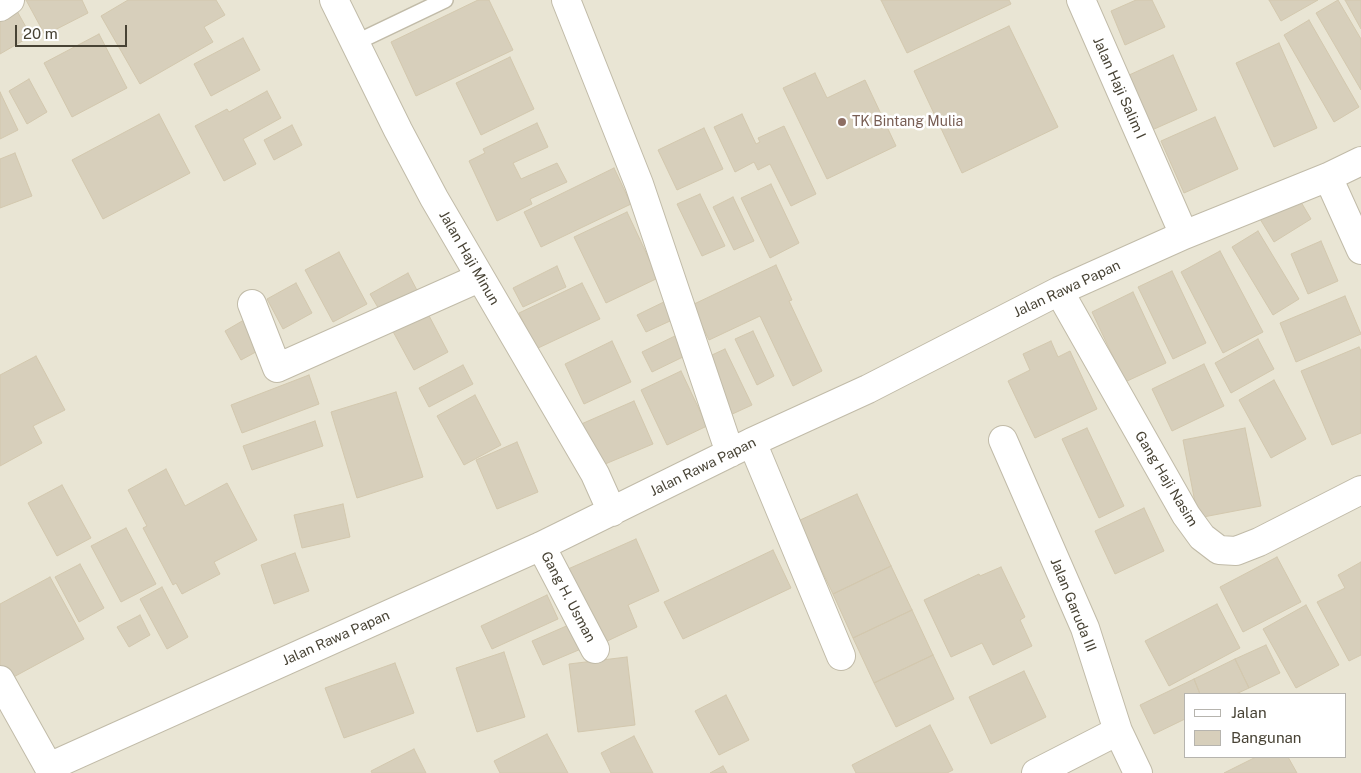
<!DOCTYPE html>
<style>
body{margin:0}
#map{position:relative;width:1361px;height:773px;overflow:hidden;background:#f5f2e7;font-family:"Public Sans",sans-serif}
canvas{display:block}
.legend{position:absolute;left:1184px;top:693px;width:162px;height:65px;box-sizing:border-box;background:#fff;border:1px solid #b6b4ae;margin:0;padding:6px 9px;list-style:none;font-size:15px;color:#484335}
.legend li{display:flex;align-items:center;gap:10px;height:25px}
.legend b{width:25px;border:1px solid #b6b4ae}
.scale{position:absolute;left:15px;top:25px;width:112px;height:22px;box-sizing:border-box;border:2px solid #484335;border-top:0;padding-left:6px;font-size:15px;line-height:18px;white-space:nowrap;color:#484335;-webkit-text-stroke:4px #fff;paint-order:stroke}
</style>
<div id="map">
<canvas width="1361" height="773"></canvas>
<ul class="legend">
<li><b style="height:6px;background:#fff"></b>Jalan</li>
<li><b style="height:14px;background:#d7cfbb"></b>Bangunan</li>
</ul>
<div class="scale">20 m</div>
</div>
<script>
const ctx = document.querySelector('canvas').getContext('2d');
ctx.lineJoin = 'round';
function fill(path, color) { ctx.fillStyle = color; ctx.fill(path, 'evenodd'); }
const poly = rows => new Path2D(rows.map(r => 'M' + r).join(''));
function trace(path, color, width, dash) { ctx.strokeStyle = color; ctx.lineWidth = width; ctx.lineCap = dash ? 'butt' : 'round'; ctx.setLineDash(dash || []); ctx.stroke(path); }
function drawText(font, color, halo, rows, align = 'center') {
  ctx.font = font + ' "Public Sans",sans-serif'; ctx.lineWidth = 5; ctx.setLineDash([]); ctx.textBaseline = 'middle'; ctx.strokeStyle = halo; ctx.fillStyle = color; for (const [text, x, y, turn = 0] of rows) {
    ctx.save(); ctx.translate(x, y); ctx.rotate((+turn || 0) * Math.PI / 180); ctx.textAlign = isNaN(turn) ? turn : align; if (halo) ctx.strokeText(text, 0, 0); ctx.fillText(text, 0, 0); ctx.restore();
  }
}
fill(poly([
 [0,0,1361,0,1361,773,0,773],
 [1185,694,1345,694,1345,757,1185,757]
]), '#e9e5d4');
const building = poly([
 [26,0,82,0,88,13,45,35,26,0],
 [128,0,216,0,225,15,204,27,213,42,140,84,101,16,128,0],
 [478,0,489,0,513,50,416,96,391,42,478,0],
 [881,0,1009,0,1011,4,907,53,881,0],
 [1136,0,1152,0,1165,27,1125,45,1111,11,1136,0],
 [1269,0,1318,0,1281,21,1269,0],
 [1338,0,1361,39,1361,90,1316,13,1338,0],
 [1345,0,1361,0,1361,29,1345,0],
 [17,11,31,36,0,54,0,21,17,11],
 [1309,20,1359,107,1334,122,1284,35,1309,20],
 [1009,26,1058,127,962,173,914,71,1009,26],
 [99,34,127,88,72,117,44,63,99,34],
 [243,38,260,70,211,96,194,64,243,38],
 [1279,43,1317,128,1274,147,1236,63,1279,43],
 [1173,55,1197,110,1152,130,1127,76,1173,55],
 [510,57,534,109,481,135,456,83,510,57],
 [815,73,827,98,865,80,896,146,827,179,783,88,815,73],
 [29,79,47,112,27,124,9,91,29,79],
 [267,91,281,118,243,139,256,164,224,181,195,126,227,109,229,112,267,91],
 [0,92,18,130,0,139,0,92],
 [159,114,190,173,103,219,72,160,159,114],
 [742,114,756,144,760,142,758,138,784,126,816,194,791,206,770,164,758,170,754,162,735,172,714,127,742,114],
 [1215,117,1238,169,1184,193,1161,141,1215,117],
 [537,123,548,147,513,163,521,179,557,163,567,182,530,199,532,204,497,221,469,161,485,153,483,149,537,123],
 [292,125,302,145,274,160,264,140,292,125],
 [704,128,723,169,677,190,658,150,704,128],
 [15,153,32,196,0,208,0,159,15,153],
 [614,168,631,204,541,247,524,212,614,168],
 [771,184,799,243,770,258,741,198,771,184],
 [700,194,725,246,702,256,677,204,700,194],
 [733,197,754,241,734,250,713,207,733,197],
 [1298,197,1311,219,1274,242,1260,219,1298,197],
 [627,212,658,278,606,303,574,237,627,212],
 [1258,231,1299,299,1273,315,1232,247,1258,231],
 [1321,241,1338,281,1308,294,1291,254,1321,241],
 [1220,251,1263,332,1223,353,1181,272,1220,251],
 [339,252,367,304,333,322,305,270,339,252],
 [776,265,792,300,789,301,822,371,793,386,760,316,709,340,692,305,776,265],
 [557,266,566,287,523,307,513,288,557,266],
 [1172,271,1206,343,1173,359,1138,287,1172,271],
 [408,273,420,296,383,316,370,294,408,273],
 [296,283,312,313,283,329,267,299,296,283],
 [582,283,600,319,536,349,519,313,582,283],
 [1133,292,1166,363,1125,382,1092,312,1133,292],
 [1345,296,1361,334,1296,362,1280,323,1345,296],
 [672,298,681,316,646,332,637,315,672,298],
 [425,308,448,352,414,370,390,326,425,308],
 [249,317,265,347,241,360,225,331,249,317],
 [753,331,774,376,757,385,735,339,753,331],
 [677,335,687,355,652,372,642,352,677,335],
 [1258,339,1274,369,1231,393,1215,363,1258,339],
 [612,341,631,382,584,404,565,364,612,341],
 [1051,341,1058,357,1070,351,1097,409,1035,438,1008,381,1030,370,1023,354,1051,341],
 [1359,347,1361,351,1361,433,1332,445,1301,371,1359,347],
 [725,349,752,405,728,416,701,360,725,349],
 [36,356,65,410,33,426,42,443,0,466,0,375,36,356],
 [1204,364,1224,406,1172,431,1152,389,1204,364],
 [463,365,473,384,429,407,419,388,463,365],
 [681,371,707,426,667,445,641,390,681,371],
 [309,375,319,404,242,433,231,405,309,375],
 [1274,380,1306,439,1271,458,1239,400,1274,380],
 [396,392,423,477,357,498,331,412,396,392],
 [475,395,501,445,464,465,437,416,475,395],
 [634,401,653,444,598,467,579,425,634,401],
 [315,421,323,446,252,470,243,446,315,421],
 [1087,428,1124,506,1099,518,1062,439,1087,428],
 [1245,428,1261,506,1198,518,1183,440,1245,428],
 [517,442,538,492,497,509,476,460,517,442],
 [166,469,185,506,227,483,257,540,214,562,220,574,182,594,176,583,173,585,143,528,147,526,128,490,166,469],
 [62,485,91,538,57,556,28,503,62,485],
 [857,494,891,566,833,594,798,521,857,494],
 [343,504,350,537,302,548,294,515,343,504],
 [1144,508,1164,551,1115,574,1095,531,1144,508],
 [126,528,156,584,121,602,91,546,126,528],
 [636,539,659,591,628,605,637,627,601,644,568,569,636,539],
 [773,550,791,588,683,639,664,602,773,550],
 [295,553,309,591,274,604,261,565,295,553],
 [1277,557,1301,602,1243,632,1220,587,1277,557],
 [1361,562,1361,655,1349,661,1317,602,1345,588,1338,575,1361,562],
 [80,564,104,608,79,622,55,577,80,564],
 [891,566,912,610,853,638,833,594,891,566],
 [1001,567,1025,617,1020,620,1032,646,993,665,982,643,951,657,924,600,979,574,980,576,1001,567],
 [50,577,84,639,8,680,0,665,0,604,50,577],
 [162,587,188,637,167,649,140,599,162,587],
 [547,595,558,619,492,649,481,626,547,595],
 [1217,604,1240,648,1169,686,1145,641,1217,604],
 [1306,605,1339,665,1296,688,1263,629,1306,605],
 [912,610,933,655,874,683,853,638,912,610],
 [140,615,150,635,129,647,117,627,140,615],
 [571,624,581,649,543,665,532,641,571,624],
 [1266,645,1280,673,1249,688,1235,659,1266,645],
 [504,652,525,717,477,732,456,668,504,652],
 [933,655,954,699,896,727,874,683,933,655],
 [627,657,635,725,578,732,569,664,627,657],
 [1235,659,1249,688,1236,694,1200,694,1194,679,1235,659],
 [395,663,414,713,344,738,325,688,395,663],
 [1024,671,1046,717,991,744,969,697,1024,671],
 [1194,679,1200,694,1185,694,1185,719,1154,734,1140,705,1194,679],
 [726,695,749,740,719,755,695,711,726,695],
 [930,725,953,770,947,773,856,773,852,765,930,725],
 [547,734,568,773,500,773,494,761,547,734],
 [634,736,653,773,611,773,601,753,634,736],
 [414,749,426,773,372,773,371,771,414,749],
 [1256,757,1288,757,1297,773,1224,773,1256,757],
 [723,766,727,773,710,773,723,766]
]);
fill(building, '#d7cfbb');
trace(building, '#d3c8ae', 1);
const service = poly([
 [355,43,445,0]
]);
const minor = poly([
 [334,0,398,130,434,198,595,474,612,512],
 [566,0,639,184,730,453],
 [1081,0,1184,235],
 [0,7,10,0],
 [1328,177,1361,250],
 [1059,291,1186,515,1202,537,1219,550,1236,551,1259,542,1361,490],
 [252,304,277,368,479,278],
 [1003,440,1085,628,1118,731,1138,773],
 [752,442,841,656],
 [541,546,595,649],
 [0,680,52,773],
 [49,767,541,546,752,442,868,389,1059,291,1184,235,1328,177,1361,161],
 [1036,773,1118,731]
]);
trace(service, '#c1bba8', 18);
trace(minor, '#c1bba8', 30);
trace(service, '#fff', 15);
trace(minor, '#fff', 28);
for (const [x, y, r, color] of [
 [842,122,5,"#8d6e63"]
]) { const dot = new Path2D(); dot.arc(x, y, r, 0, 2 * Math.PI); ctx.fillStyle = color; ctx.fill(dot); trace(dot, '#fff', 2); }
drawText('14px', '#484335', '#fff', [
 ["Jalan Haji Salim I",1119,88,66],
 ["Jalan Haji Minun",469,258,60],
 ["Jalan Rawa Papan",1067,289,-25],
 ["Jalan Rawa Papan",703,467,-26],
 ["Gang Haji Nasim",1166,479,59],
 ["Gang H. Usman",568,597,62],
 ["Jalan Garuda III",1073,605,68],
 ["Jalan Rawa Papan",336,638,-24]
]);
drawText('14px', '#785e54', '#fff', [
 ["TK Bintang Mulia",852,122]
], 'left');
</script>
